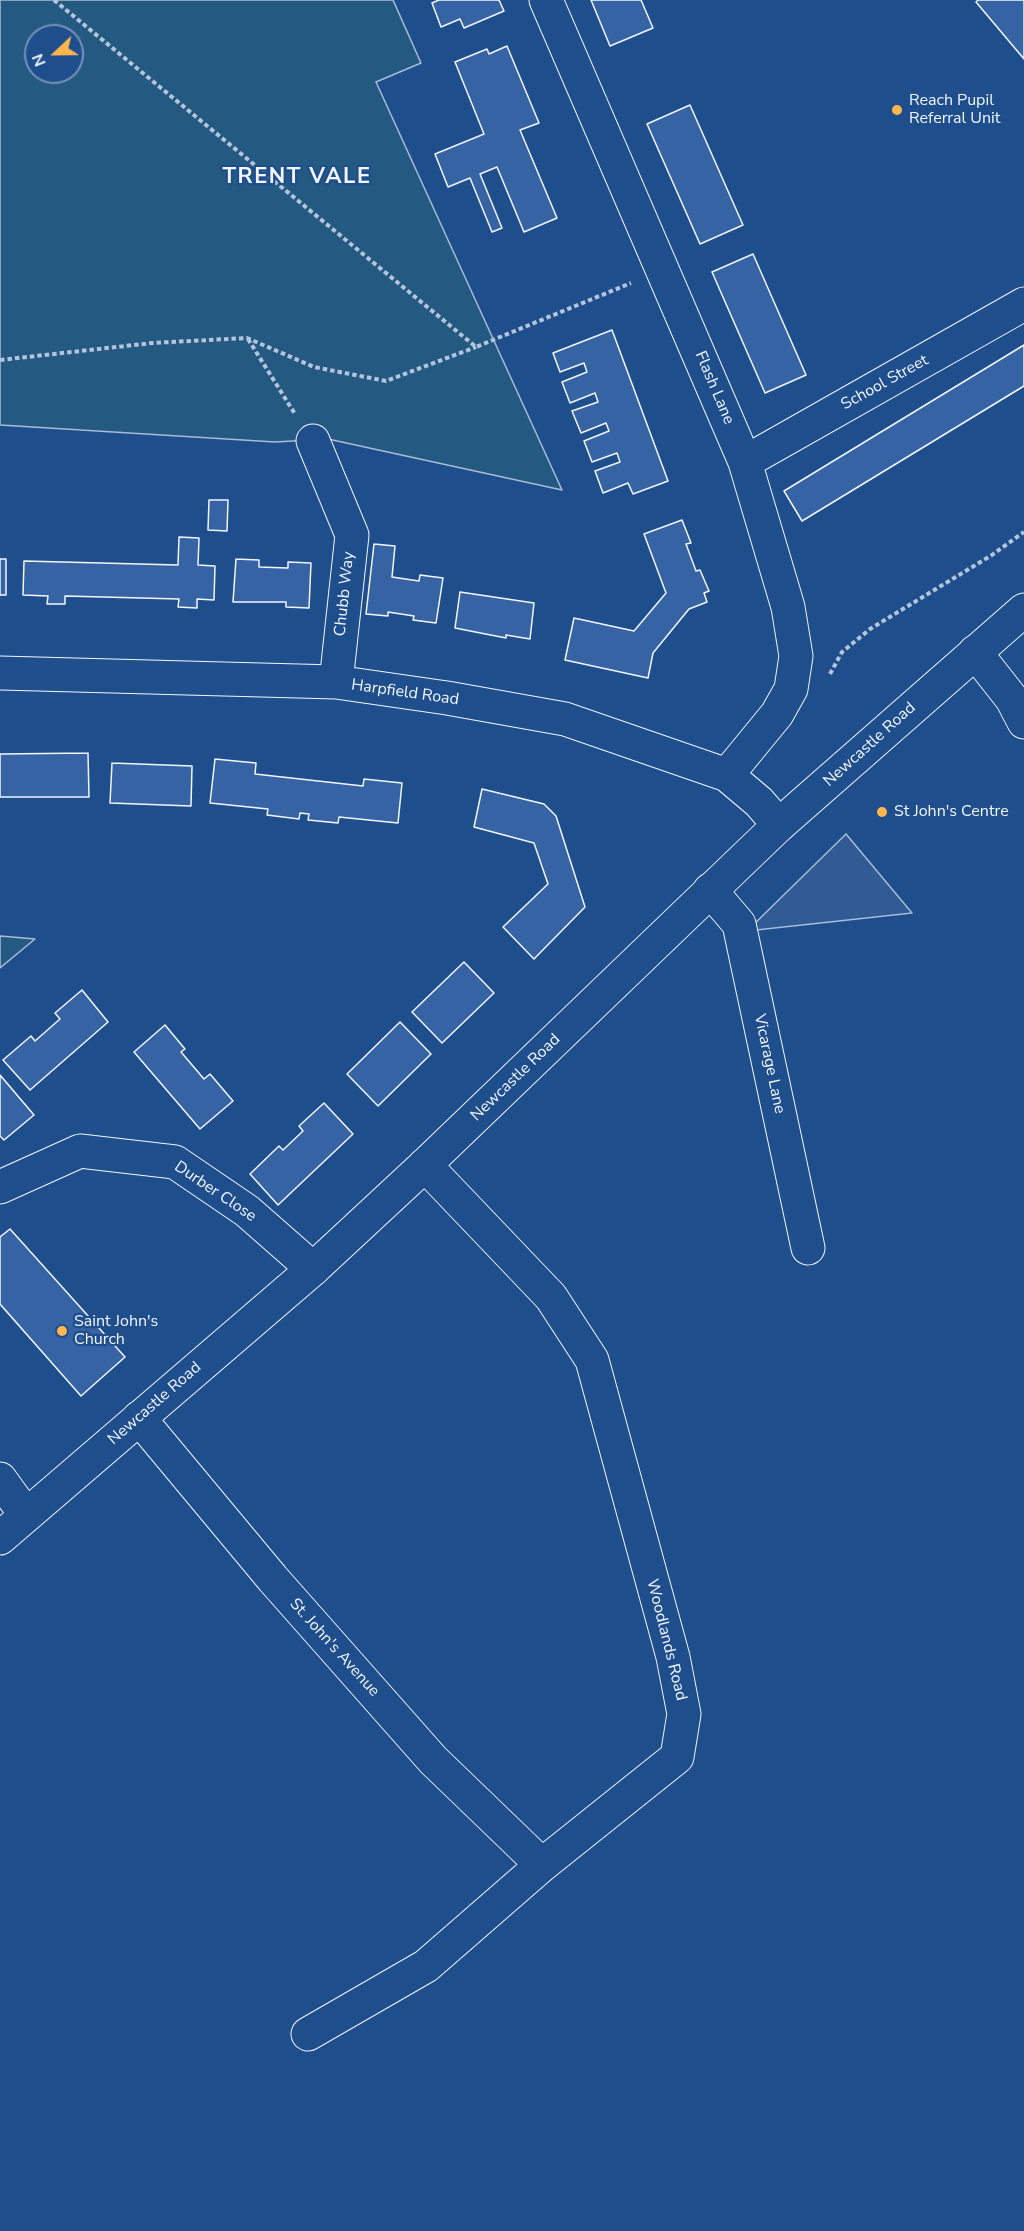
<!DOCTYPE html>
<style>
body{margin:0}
#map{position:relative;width:1024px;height:2231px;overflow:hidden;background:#1f4e8c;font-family:"Nunito Sans",sans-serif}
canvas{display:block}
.north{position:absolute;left:24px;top:24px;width:60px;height:60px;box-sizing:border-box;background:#1f4e8c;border:2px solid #7391ba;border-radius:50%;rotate:248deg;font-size:16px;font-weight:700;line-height:24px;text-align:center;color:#f2f6ff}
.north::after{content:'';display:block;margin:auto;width:21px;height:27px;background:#ffb74d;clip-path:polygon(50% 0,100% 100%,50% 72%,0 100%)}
</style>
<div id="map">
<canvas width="1024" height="2231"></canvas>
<div class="north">N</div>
</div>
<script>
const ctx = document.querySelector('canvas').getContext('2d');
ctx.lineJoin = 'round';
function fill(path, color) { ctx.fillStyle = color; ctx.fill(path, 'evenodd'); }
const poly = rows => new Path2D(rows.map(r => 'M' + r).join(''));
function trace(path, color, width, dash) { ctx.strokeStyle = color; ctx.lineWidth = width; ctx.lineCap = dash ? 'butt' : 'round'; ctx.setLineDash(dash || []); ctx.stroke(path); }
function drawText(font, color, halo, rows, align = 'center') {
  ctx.font = font + ' "Nunito Sans",sans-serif'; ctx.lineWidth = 4.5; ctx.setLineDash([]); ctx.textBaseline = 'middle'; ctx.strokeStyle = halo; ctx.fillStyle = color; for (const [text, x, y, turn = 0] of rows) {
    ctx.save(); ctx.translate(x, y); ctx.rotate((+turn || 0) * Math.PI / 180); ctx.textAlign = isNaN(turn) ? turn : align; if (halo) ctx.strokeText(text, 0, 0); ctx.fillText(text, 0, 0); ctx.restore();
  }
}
const green = poly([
 [0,0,393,0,421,63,376,82,562,490,328,439,275,442,0,425,0,0],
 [36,36,72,36,72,72,36,72,36,36],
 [0,936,35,939,0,968,0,936]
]);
fill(green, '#245a82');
trace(green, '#a8bbd7', 1.5);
const parking = poly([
 [846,834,912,913,747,931,846,834]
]);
fill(parking, '#305b95');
trace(parking, '#a8bbd7', 1.5);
const building = poly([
 [439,0,499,0,504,11,464,28,460,19,441,27,432,3,439,0],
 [591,0,641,0,653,28,610,46,591,0],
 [978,0,1024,0,1024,59,976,2,978,0],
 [507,46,539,123,520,130,557,218,524,232,497,167,480,174,502,228,492,232,470,178,448,187,435,154,484,134,455,62,487,49,489,54,507,46],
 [690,105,743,225,700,244,647,124,690,105],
 [753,254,806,375,765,393,712,272,753,254],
 [612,330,668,481,633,494,628,483,603,493,595,471,620,462,617,453,592,462,584,441,609,431,606,423,581,433,572,411,598,402,595,393,570,403,562,382,587,372,584,363,560,372,553,353,612,330],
 [1024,345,1024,386,802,521,784,491,1024,345],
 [209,500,228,500,227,531,208,530,209,500],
 [682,520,691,543,686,544,696,571,700,570,709,591,704,593,707,602,689,609,653,653,648,678,565,660,574,618,634,631,666,593,644,534,682,520],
 [179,537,199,538,198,565,215,566,214,600,197,599,197,608,178,607,179,599,65,596,65,604,47,604,48,596,23,595,24,561,178,565,179,537],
 [374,544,395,546,392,577,419,581,420,575,443,578,436,623,413,620,414,616,388,612,388,616,366,614,374,544],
 [0,559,6,559,6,595,0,595,0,559],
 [236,559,259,560,259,567,288,568,288,562,311,563,309,608,286,607,286,602,233,602,236,559],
 [460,592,534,603,530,639,506,635,506,638,455,628,460,592],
 [88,753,89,797,0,797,0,754,88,753],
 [215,759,256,763,255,774,363,786,364,779,402,783,398,823,339,817,338,823,308,820,309,814,300,813,299,819,267,815,268,809,210,803,215,759],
 [112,763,192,766,191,806,110,803,112,763],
 [482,789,544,804,556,816,585,907,534,959,503,927,548,884,534,843,474,827,482,789],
 [464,962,494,993,442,1043,412,1012,464,962],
 [82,990,108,1022,30,1090,3,1060,31,1036,35,1041,60,1019,55,1013,82,990],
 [400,1022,431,1054,378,1106,347,1074,400,1022],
 [165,1025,185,1049,181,1052,204,1079,210,1074,233,1101,200,1129,134,1052,165,1025],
 [0,1075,34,1115,4,1140,0,1136,0,1075],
 [324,1103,353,1134,278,1205,250,1174,279,1146,283,1150,303,1131,299,1126,324,1103],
 [10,1229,125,1357,81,1396,0,1304,0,1237,10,1229]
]);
fill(building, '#3563a3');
trace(building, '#f2f6ff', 1.5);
const minor = poly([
 [546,0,745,462,788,607,796,656,791,689,777,714,727,775],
 [313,441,352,535,336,682],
 [745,462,1024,304],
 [975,652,1012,699,1024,722],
 [0,673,336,682,447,698,565,719,727,775,759,802,779,825],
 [710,890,739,924,808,1248],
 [0,1187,80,1151,175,1162,247,1211,313,1269],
 [139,1418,273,1579,433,1760,542,1865],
 [0,1479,26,1515],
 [308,2034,426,1966,542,1865,677,1757,684,1714,673,1657,592,1360,551,1297,425,1165]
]);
const highway = poly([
 [0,1538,313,1269,425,1165,779,825,1024,610]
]);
trace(minor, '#f2f6ff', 35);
trace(highway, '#f2f6ff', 35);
trace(poly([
 [54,0,476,347,631,283],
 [248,339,295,414],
 [0,360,152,343,247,338,314,367,386,381,476,347],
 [830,674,842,652,870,629,992,555,1024,532]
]), '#b3c4dc', 4, [4.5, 3]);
trace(minor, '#1f4e8c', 33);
trace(highway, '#1f4e8c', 33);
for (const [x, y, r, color] of [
 [897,110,6,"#ffb74d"],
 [882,812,6,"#ffb74d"],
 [62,1331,6,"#ffb74d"]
]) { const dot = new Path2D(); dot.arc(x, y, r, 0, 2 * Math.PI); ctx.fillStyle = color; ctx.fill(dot); trace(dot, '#1f4e8c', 2); }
drawText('16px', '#f2f6ff', '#1f4e8c', [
 ["Reach Pupil",909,101],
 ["Referral Unit",909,119],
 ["St John's Centre",894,812],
 ["Saint John's",74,1322],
 ["Church",74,1340]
], 'left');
drawText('16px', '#f2f6ff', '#1f4e8c', [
 ["School Street",885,383,-29],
 ["Flash Lane",714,388,67],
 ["Chubb Way",345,594,-84],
 ["Harpfield Road",405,693,8],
 ["Newcastle Road",870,745,-42],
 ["Vicarage Lane",769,1064,78],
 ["Newcastle Road",516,1078,-44],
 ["Durber Close",215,1192,34],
 ["Newcastle Road",155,1404,-41],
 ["Woodlands Road",666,1640,76],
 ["St. John's Avenue",334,1648,48]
]);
ctx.letterSpacing = '1.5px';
drawText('bold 22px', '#f2f6ff', '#1f4e8c', [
 ["TRENT VALE",297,178]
]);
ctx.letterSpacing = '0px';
</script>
